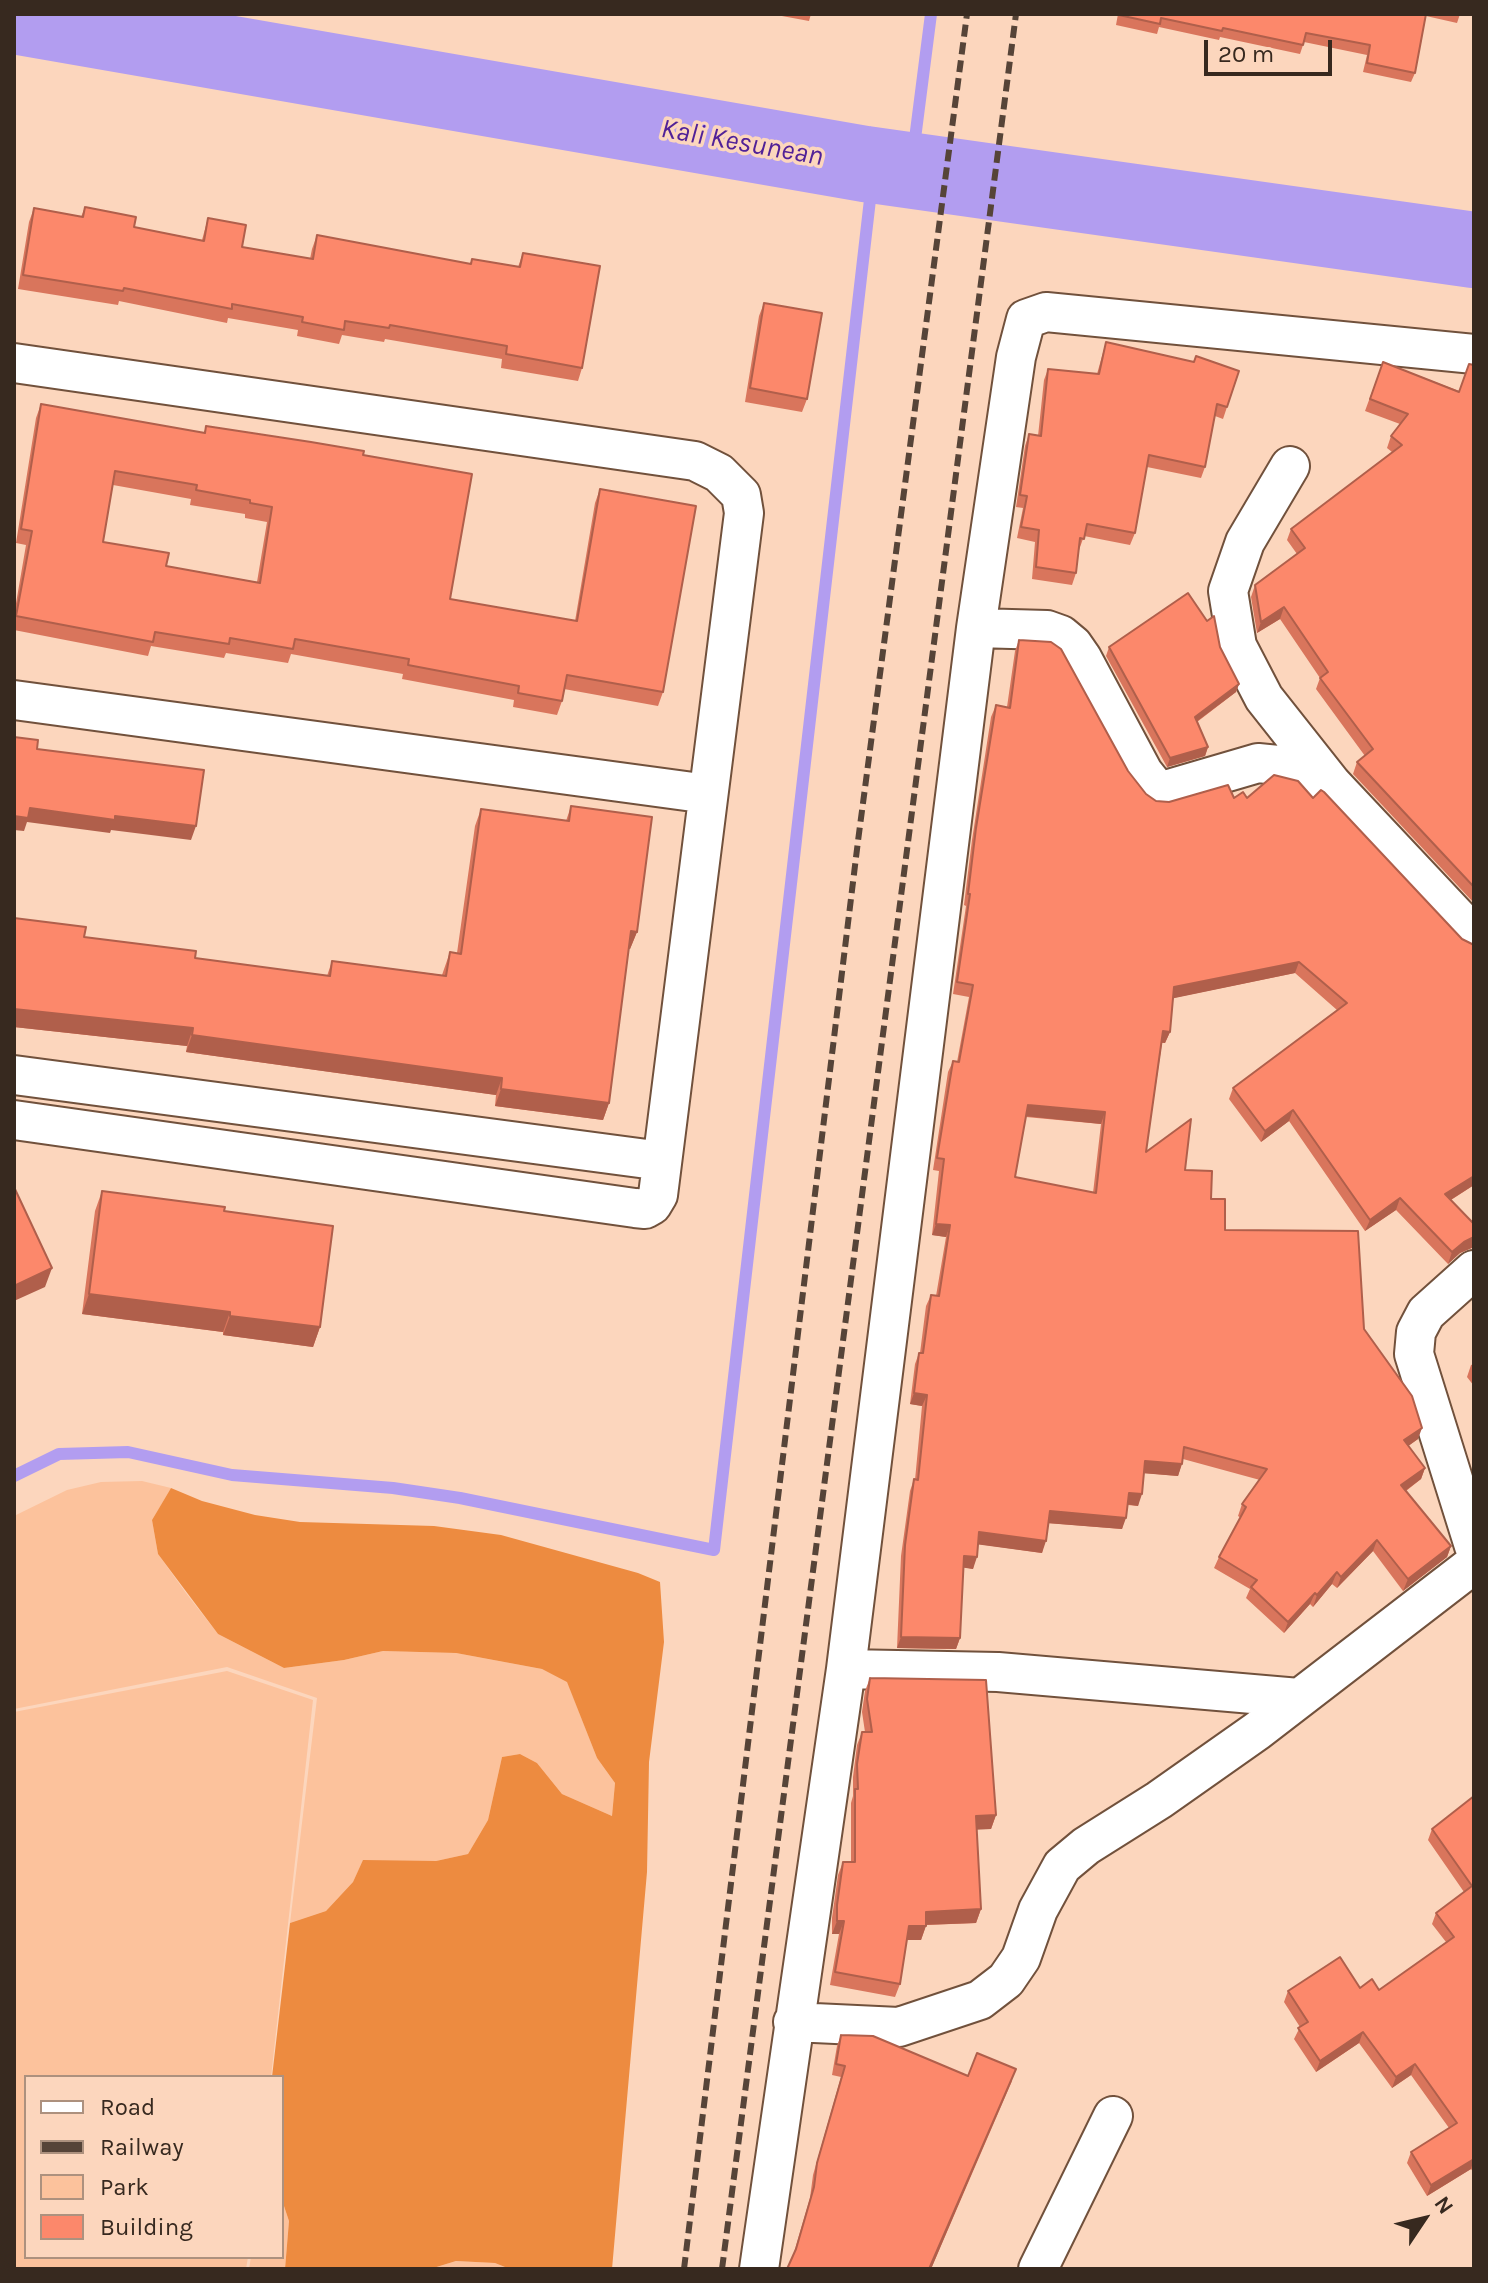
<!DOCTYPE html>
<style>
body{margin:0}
#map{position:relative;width:1488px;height:2283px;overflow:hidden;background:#fcd6bd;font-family:Karla,sans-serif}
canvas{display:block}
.frame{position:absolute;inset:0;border:16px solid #37291f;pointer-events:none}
.legend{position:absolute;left:24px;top:2075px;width:260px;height:184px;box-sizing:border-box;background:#fcd6bd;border:2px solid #ad917e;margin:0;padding:10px 14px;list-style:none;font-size:24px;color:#37291f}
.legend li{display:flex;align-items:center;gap:16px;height:40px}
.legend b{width:40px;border:2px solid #ad917e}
.north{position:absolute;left:1384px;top:2179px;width:80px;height:80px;-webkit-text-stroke:6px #fcd6bd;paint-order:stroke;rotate:55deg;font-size:22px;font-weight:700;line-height:32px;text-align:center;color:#37291f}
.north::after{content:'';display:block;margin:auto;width:28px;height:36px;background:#37291f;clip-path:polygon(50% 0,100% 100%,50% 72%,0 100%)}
.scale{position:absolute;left:1204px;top:40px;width:128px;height:36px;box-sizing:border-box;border:4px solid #37291f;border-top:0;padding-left:10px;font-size:24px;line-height:28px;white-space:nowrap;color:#37291f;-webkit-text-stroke:6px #fcd6bd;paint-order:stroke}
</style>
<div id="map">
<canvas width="1488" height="2283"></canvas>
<div class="frame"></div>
<ul class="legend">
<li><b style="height:10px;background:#fff"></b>Road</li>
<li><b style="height:10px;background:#564438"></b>Railway</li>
<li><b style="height:22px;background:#fcc29c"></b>Park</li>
<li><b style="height:22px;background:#fc886b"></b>Building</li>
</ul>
<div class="north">N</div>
<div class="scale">20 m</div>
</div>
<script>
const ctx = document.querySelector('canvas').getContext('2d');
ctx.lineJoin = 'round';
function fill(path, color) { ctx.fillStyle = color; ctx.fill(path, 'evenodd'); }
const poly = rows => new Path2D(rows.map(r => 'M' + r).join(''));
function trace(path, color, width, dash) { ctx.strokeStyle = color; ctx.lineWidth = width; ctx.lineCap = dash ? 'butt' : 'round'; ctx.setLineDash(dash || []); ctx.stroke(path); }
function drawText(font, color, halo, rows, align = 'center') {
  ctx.font = font + ' Karla,sans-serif'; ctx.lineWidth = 7; ctx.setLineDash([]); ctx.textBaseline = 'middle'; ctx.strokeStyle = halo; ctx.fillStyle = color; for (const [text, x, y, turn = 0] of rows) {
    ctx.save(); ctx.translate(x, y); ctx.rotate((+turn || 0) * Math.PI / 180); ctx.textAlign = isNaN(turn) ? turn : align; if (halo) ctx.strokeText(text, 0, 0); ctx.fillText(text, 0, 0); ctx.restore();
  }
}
fill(poly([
 [142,1481,171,1488,152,1520,158,1554,186,1593,218,1634,284,1668,344,1660,383,1651,456,1653,542,1669,567,1681,597,1758,615,1783,612,1816,562,1794,537,1763,520,1754,502,1757,488,1820,468,1854,436,1861,363,1861,353,1882,326,1911,290,1923,317,1698,227,1667,14,1709,14,1516,67,1490,101,1482],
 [227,1671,313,1700,271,2077,26,2077,26,2257,248,2257,246,2269,14,2269,14,1712],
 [282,2200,289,2221,285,2269,249,2269,251,2257,282,2257],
 [456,2261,495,2263,510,2269,430,2269]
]), '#fcc29c');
fill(poly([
 [171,1488,202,1501,255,1515,300,1522,434,1526,501,1535,638,1573,660,1582,664,1642,649,1762,647,1872,612,2269,510,2269,495,2263,456,2261,430,2269,285,2269,289,2221,282,2200,282,2077,272,2077,290,1923,326,1911,353,1882,363,1860,436,1861,468,1854,488,1820,502,1757,520,1754,537,1763,562,1794,612,1816,615,1783,597,1758,567,1682,542,1669,456,1653,383,1651,344,1660,284,1668,218,1634,158,1554,152,1520]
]), '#ed8b40');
trace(poly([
 [911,170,931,14],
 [14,1476,59,1454,128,1452,232,1475,393,1488,460,1498,714,1550,874,165]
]), '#b29df0', 12);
trace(poly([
 [14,16,865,164,1474,250]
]), '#b29df0', 76);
const street = poly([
 [14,363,695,461,719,473,741,495,744,513,658,1195,652,1205,645,1209,635,1208,14,1120],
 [1290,466,1245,542,1228,591,1237,646,1264,698,1332,784,1474,935],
 [976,628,1047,630,1061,635,1073,645,1082,658,1143,772,1159,792,1258,763,1288,766,1329,783],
 [14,700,708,794],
 [14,1075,662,1161],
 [1474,1270,1426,1313,1416,1332,1414,1354,1474,1546],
 [846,1669,998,1672,1299,1698],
 [793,2022,899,2027,980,2000,1006,1980,1021,1958,1038,1910,1062,1866,1086,1846,1159,1800,1257,1731,1474,1564],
 [759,2269,846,1669,976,628,1016,357,1026,319,1046,312,1474,354],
 [1038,2269,1113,2116]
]);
trace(street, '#71513c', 42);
trace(street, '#fff', 38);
trace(poly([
 [684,2269,858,841,967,14],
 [722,2269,1016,14]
]), '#564438', 6, [12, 6]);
fill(poly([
 [771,14,811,14,809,21],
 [1118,14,1460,14,1457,23,1426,16,1415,73,1411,82,1363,72,1367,55,1304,42,1300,54,1220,37,1219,40,1159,27,1157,34,1116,25],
 [85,207,134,227,202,240,208,218,242,247,310,259,312,249,317,235,470,264,472,259,518,267,523,253,582,368,578,381,501,368,502,359,385,339,384,342,342,335,339,344,297,336,298,330,228,318,227,323,119,301,118,305,18,289,29,222,34,208,81,217],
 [764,303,807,399,802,412,745,402,759,316],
 [1106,342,1194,362,1239,371,1223,419,1215,416,1205,467,1201,478,1147,467,1135,533,1130,545,1084,536,1079,550,1076,573,1072,585,1032,579,1035,542,1017,538,1023,508,1016,507,1025,446,1029,434,1038,436,1044,380,1048,369,1097,374],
 [1383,362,1459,391,1474,365,1474,903,1353,774,1357,762,1365,756,1316,689,1320,678,1280,619,1257,633,1251,597,1255,585,1297,554,1287,540,1291,529,1392,452,1387,448,1391,436,1400,424,1365,411],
 [41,404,204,433,206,426,363,455,450,599,575,621,595,503,600,489,663,692,658,706,564,689,562,701,557,715,513,707,514,700,402,679,403,674,291,654,288,663,226,653,224,658,151,646,148,656,14,630,14,615,26,545,16,543,36,418],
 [113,485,191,499,190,505,245,514,245,518,267,522,257,582,166,566,103,542],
 [1019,640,1146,794,1156,801,1169,802,1234,798,1313,798,1462,939,1474,945,1474,1185,1451,1200,1474,1224,1474,1247,1460,1253,1448,1264,1396,1210,1365,1231,1289,1121,1261,1142,1229,1099,1233,1088,1337,1010,1295,973,1173,998,1170,1032,1165,1043,1162,1043,1146,1152,1185,1170,1211,1199,1225,1230,1364,1329,1418,1439,1408,1446,1425,1468,1421,1479,1406,1491,1451,1546,1447,1557,1403,1591,1373,1551,1337,1588,1332,1584,1313,1607,1310,1604,1284,1633,1246,1598,1250,1589,1214,1568,1219,1557,1241,1518,1238,1516,1242,1504,1260,1480,1183,1459,1178,1476,1144,1473,1138,1506,1128,1505,1122,1529,1048,1523,1042,1553,978,1544,973,1569,963,1567,960,1638,956,1649,897,1648,901,1556,910,1491,914,1479,915,1480,922,1406,910,1404,915,1364,919,1353,920,1353,926,1306,931,1295,936,1296,946,1237,932,1235,939,1171,933,1170,948,1072,953,1061,957,1062,969,997,953,994,966,906,964,905,972,840,991,717,996,705,1007,707,1015,651],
 [1026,1117,1101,1124,1093,1193,1015,1177],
 [1109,647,1220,647,1239,684,1236,692,1197,722,1208,747,1205,756,1167,767,1106,656],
 [571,806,637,932,630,949,629,949,609,1103,603,1120,495,1106,496,1095,186,1052,187,1046,14,1027,14,918,84,937,195,958,327,976,332,961,442,975,450,952,457,953,475,826,481,809,566,821],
 [102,1191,224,1211,320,1327,313,1347,223,1335,223,1332,82,1314,95,1211],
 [1474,1364,1474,1386,1467,1377,1471,1365],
 [870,1678,996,1815,991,1829,976,1829,981,1909,976,1923,926,1925,921,1940,907,1940,900,1984,895,1997,830,1985,839,1934,832,1934,832,1918,838,1875,843,1862,851,1862,851,1803,853,1796,853,1777,857,1745,862,1732,865,1732,862,1712,865,1691],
 [1474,1796,1474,2173,1471,2169,1427,2196,1407,2163,1411,2152,1449,2128,1411,2075,1392,2088,1359,2043,1316,2072,1294,2039,1300,2027,1284,2002,1288,1991,1360,1988,1379,1990,1446,1942,1432,1924,1436,1913,1464,1892,1428,1840,1432,1829],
 [841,2035,968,2076,1012,2081,931,2269,787,2269,793,2256,810,2198,813,2175,841,2077,832,2075,837,2046]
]), '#d9755c');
fill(poly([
 [1284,607,1280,619,1257,633,1261,622],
 [1239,684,1236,692,1192,725,1195,717],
 [1208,747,1205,756,1167,767,1170,758],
 [30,808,115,816,196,826,191,840,111,830,110,833,27,822,24,831,14,830,14,816],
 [631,931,637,932,630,949,625,948],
 [1299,962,1295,973,1170,999,1174,987],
 [14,1009,193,1028,187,1046,14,1027],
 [1163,1031,1170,1032,1165,1043,1159,1042],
 [192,1035,502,1078,496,1095,186,1052],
 [501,1089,609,1103,603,1120,495,1106],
 [1028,1105,1105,1112,1101,1124,1024,1116],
 [1293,1110,1289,1121,1261,1142,1265,1131],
 [1474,1176,1474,1185,1441,1206,1445,1194],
 [1400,1198,1396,1210,1365,1231,1370,1220],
 [936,1224,950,1225,946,1237,932,1235],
 [1474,1237,1474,1247,1460,1253,1448,1264,1452,1252,1464,1242],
 [52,1268,45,1287,14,1301,14,1286],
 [89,1294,230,1312,223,1332,82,1314],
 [230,1316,320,1327,313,1347,223,1335],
 [914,1393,927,1395,922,1406,910,1404],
 [1422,1428,1418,1439,1400,1452,1404,1440],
 [1145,1461,1182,1464,1178,1476,1141,1473],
 [1425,1468,1421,1479,1397,1497,1401,1485],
 [1129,1493,1142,1494,1138,1506,1125,1504],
 [1050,1511,1126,1518,1122,1529,1046,1523],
 [979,1532,1046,1541,1042,1553,975,1544],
 [1377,1540,1373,1551,1337,1588,1341,1577],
 [1451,1546,1447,1557,1403,1591,1408,1579],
 [964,1556,977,1557,973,1569,959,1567],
 [1337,1572,1332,1584,1313,1607,1317,1595],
 [1315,1593,1310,1604,1284,1633,1288,1622],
 [901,1637,960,1638,956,1649,897,1648],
 [996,1815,991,1829,971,1830,976,1816],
 [981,1909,976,1923,921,1925,926,1912],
 [837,1921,844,1921,839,1934,832,1934],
 [909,1926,926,1926,921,1940,904,1940],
 [1363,2032,1359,2043,1316,2072,1320,2061],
 [1415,2064,1411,2075,1392,2088,1396,2077],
 [1016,2069,931,2269,929,2269],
 [1474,2159,1471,2169,1427,2196,1431,2185]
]), '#b05f4b');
const building = poly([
 [1120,14,1426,14,1415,73,1367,63,1370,45,1306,33,1303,45,1223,28,1222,31,1161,18,1160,24,1119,15,1120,14],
 [85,207,136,217,134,227,204,241,208,218,246,225,242,247,313,259,317,235,471,264,472,259,520,267,523,253,600,266,582,368,506,354,507,346,390,325,389,328,345,321,344,330,302,322,303,317,232,304,232,309,124,288,123,291,23,275,34,208,83,217,85,207],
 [764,303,822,313,807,399,750,388,764,303],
 [1106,342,1194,362,1196,356,1239,371,1227,407,1217,404,1205,467,1149,455,1135,533,1087,524,1084,539,1080,538,1076,573,1036,567,1039,530,1021,527,1027,496,1020,495,1029,434,1041,436,1048,369,1099,374,1106,342],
 [1383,362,1459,392,1469,364,1474,365,1474,887,1357,762,1373,749,1320,678,1328,672,1284,607,1261,622,1255,585,1305,548,1291,529,1402,445,1391,436,1408,414,1370,399,1383,362],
 [41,404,205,433,206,426,311,442,364,451,363,455,472,474,450,599,577,621,600,489,696,506,663,692,567,675,562,701,518,693,519,686,408,665,409,659,295,639,293,649,230,638,229,644,155,632,153,642,16,616,32,531,21,529,41,404],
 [115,471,197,485,196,490,250,500,250,503,272,507,260,583,166,566,169,553,103,542,115,471],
 [1188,593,1207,621,1214,616,1220,647,1239,684,1195,717,1208,747,1170,758,1109,647,1188,593],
 [1019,640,1051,642,1061,649,1128,771,1146,794,1156,801,1169,802,1228,785,1234,798,1243,792,1247,798,1274,775,1298,781,1313,798,1321,790,1324,792,1462,939,1474,945,1474,1176,1445,1194,1474,1224,1474,1237,1464,1242,1452,1252,1400,1198,1370,1220,1293,1110,1265,1131,1233,1088,1347,1003,1299,962,1174,987,1170,1032,1163,1031,1146,1152,1191,1119,1185,1170,1212,1171,1211,1199,1225,1199,1225,1230,1358,1231,1364,1329,1412,1396,1422,1428,1404,1440,1425,1468,1401,1485,1451,1546,1408,1579,1377,1540,1341,1577,1337,1572,1317,1595,1315,1593,1288,1622,1251,1587,1257,1580,1219,1557,1246,1507,1242,1504,1267,1469,1184,1447,1182,1464,1145,1461,1142,1494,1129,1493,1126,1518,1050,1511,1046,1541,979,1532,977,1557,964,1556,960,1638,901,1637,905,1545,914,1479,918,1480,927,1395,914,1393,919,1353,923,1353,931,1295,939,1296,950,1225,936,1224,944,1159,937,1158,953,1061,959,1062,973,985,957,982,970,894,968,894,976,828,996,705,1010,708,1019,640],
 [1028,1105,1105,1112,1096,1193,1015,1177,1028,1105],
 [14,737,38,740,37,749,204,770,196,826,115,816,115,820,30,808,28,818,14,816,14,737],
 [571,806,652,817,637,932,631,931,609,1103,501,1089,502,1078,192,1035,193,1028,14,1009,14,918,86,927,84,937,196,951,195,958,330,976,332,961,446,976,450,952,461,954,481,809,569,821,571,806],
 [14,1187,52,1268,14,1286,14,1187],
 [102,1191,225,1207,224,1211,333,1226,320,1327,230,1316,230,1312,89,1294,102,1191],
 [870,1678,986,1680,996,1815,976,1816,981,1909,926,1912,926,1926,909,1926,900,1984,835,1972,844,1921,837,1921,837,1905,843,1862,855,1862,855,1789,858,1789,857,1764,862,1732,872,1732,867,1699,870,1678],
 [1474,1796,1474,2159,1431,2185,1411,2152,1457,2123,1415,2064,1396,2077,1363,2032,1320,2061,1298,2028,1308,2022,1288,1991,1340,1957,1360,1988,1372,1979,1379,1990,1454,1937,1436,1913,1472,1886,1432,1829,1474,1796],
 [841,2035,873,2036,968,2076,977,2053,1016,2069,929,2269,787,2269,796,2249,814,2187,817,2163,845,2066,836,2064,841,2035]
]);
fill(building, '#fc886b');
trace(building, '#b05f4b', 2);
drawText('italic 28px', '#512197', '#fcd6bd', [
 ["Kali Kesunean",742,143,10]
]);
</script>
